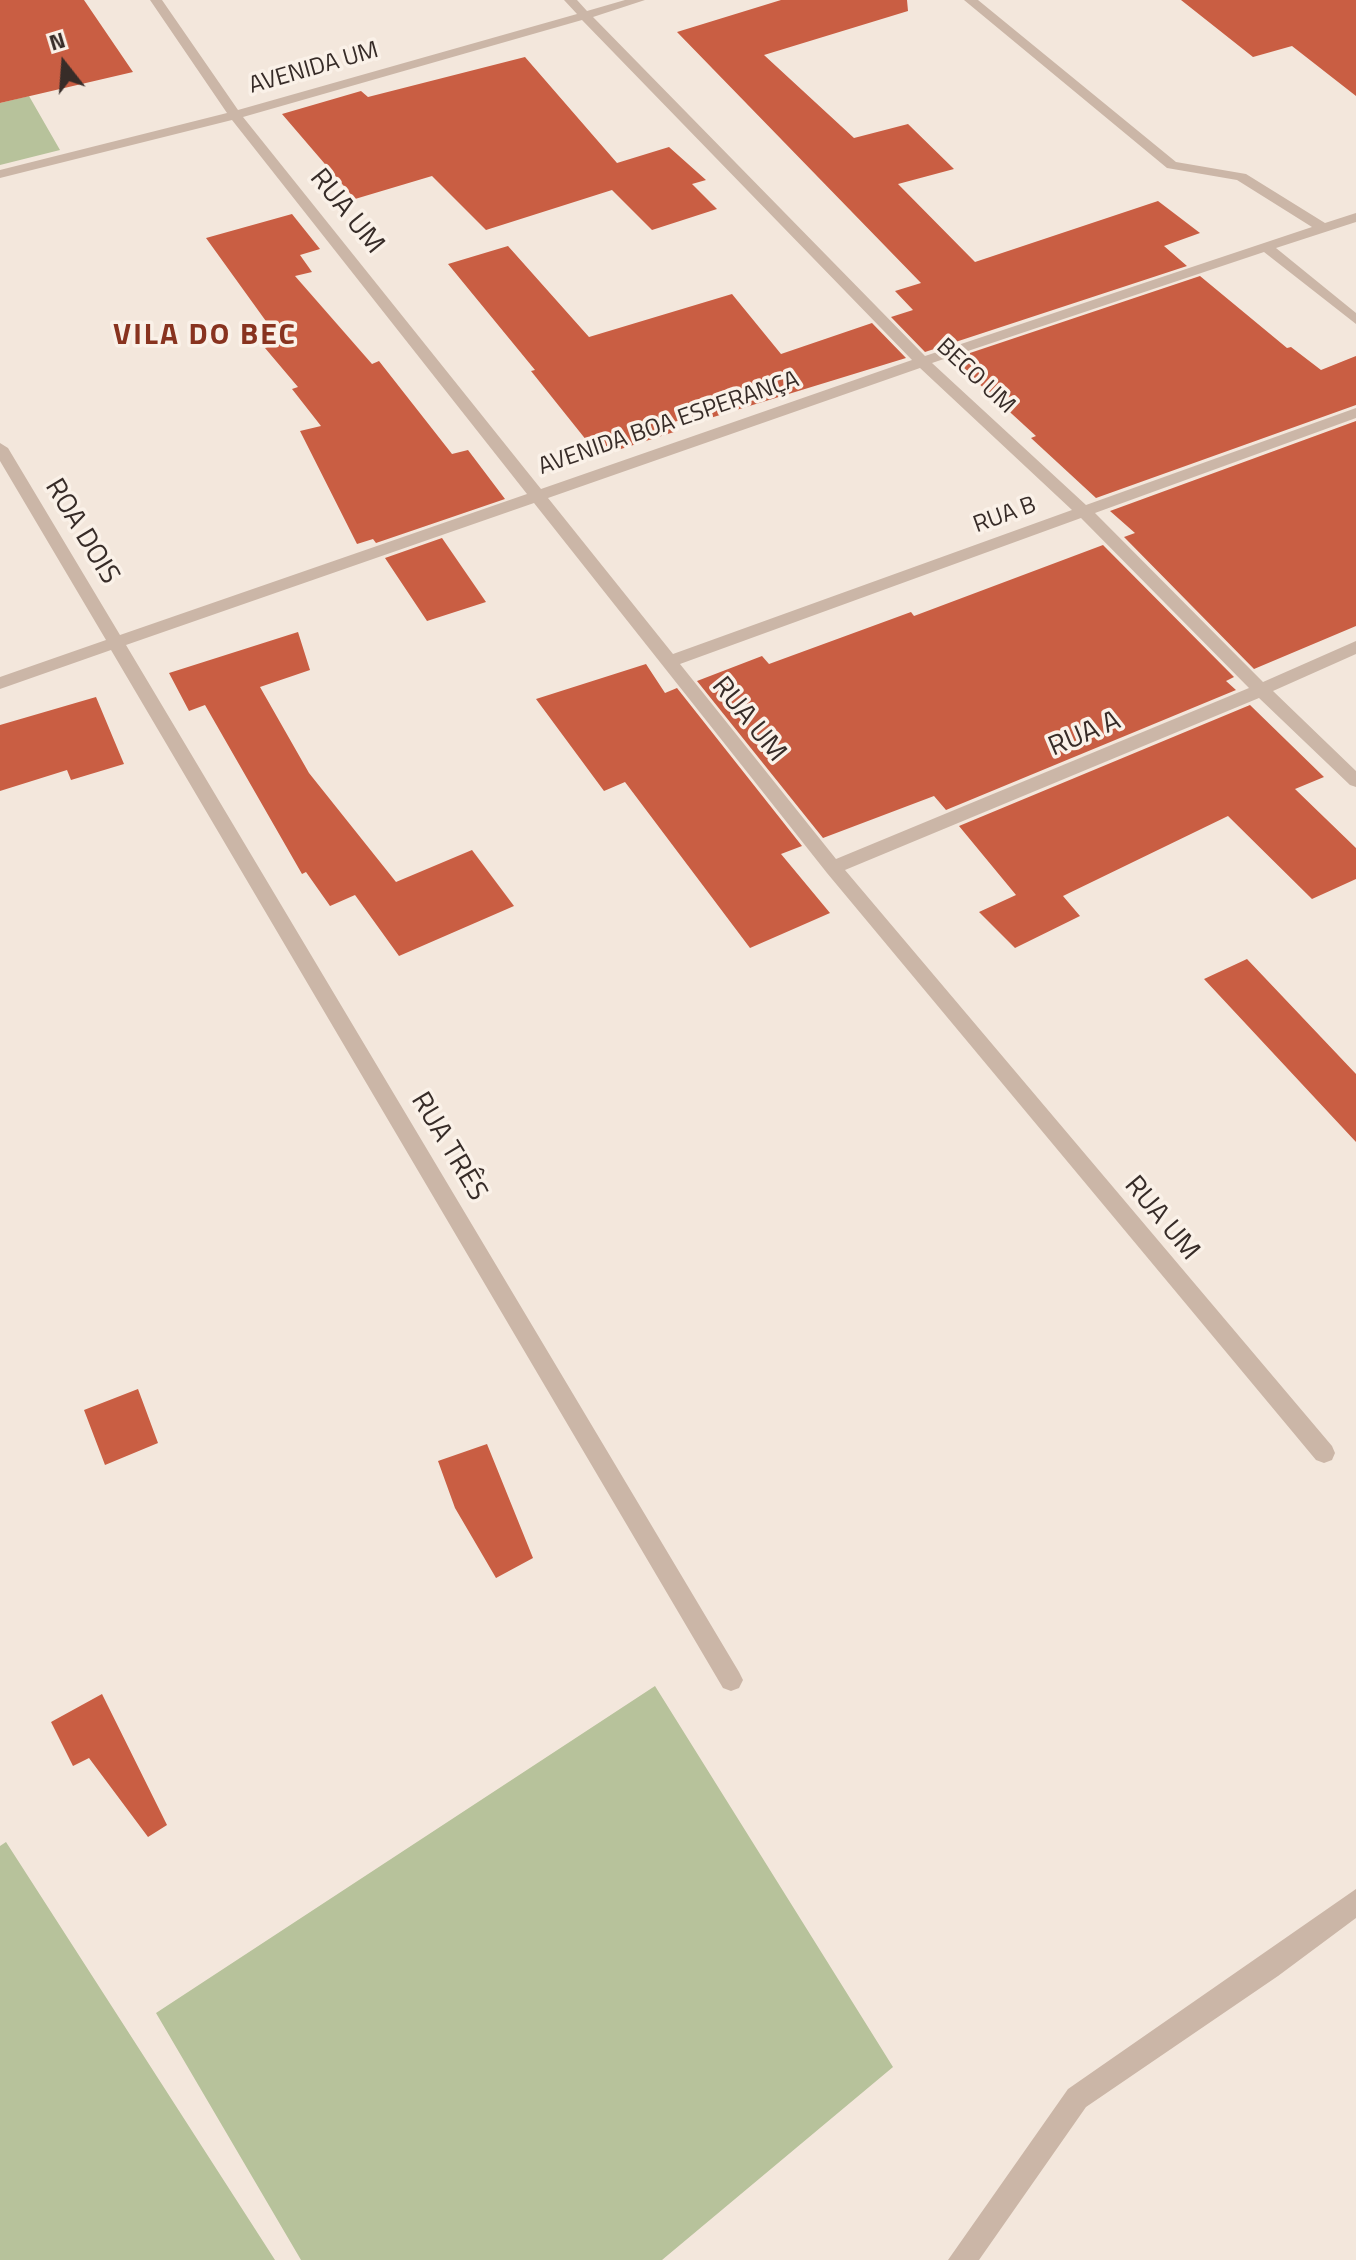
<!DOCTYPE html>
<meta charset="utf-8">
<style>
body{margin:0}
#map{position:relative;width:1356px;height:2260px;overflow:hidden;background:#f3e7dc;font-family:"Titillium Web",sans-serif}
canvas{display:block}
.north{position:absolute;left:24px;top:24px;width:80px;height:80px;-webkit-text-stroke:6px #faf1e8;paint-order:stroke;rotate:343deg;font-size:22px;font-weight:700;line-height:32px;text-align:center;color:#372c28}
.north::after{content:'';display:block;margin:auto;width:28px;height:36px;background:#372c28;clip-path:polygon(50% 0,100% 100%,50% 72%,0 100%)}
</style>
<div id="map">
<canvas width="1356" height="2260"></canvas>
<div class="north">N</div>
</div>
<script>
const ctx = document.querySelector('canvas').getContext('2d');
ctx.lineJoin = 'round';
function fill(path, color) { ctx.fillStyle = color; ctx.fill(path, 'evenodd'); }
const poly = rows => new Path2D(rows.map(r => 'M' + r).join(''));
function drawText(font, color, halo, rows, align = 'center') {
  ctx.font = font + ' "Titillium Web",sans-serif'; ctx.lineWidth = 7; ctx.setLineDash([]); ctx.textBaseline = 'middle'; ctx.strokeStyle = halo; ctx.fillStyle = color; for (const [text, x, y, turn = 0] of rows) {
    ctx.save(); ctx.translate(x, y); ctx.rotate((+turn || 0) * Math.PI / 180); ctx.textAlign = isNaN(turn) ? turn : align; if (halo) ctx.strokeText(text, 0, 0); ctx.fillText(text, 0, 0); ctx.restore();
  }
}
fill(poly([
 [29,96,60,150,0,165,0,103],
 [655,1686,893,2067,662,2260,301,2260,156,2013],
 [6,1842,275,2260,0,2260,0,1846]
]), '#b7c29b');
fill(poly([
 [0,0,84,0,133,72,0,103],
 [781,0,907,0,908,11,764,55,854,138,908,124,954,169,898,184,975,262,1158,201,1200,233,1164,246,1187,266,925,352,891,317,913,310,895,291,921,283,677,32],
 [1181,0,1356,0,1356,96,1292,46,1253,57],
 [525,57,617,163,669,147,706,180,692,184,717,209,652,230,612,190,486,230,432,176,355,199,282,114,361,91,368,97],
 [292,214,320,249,300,255,312,272,295,276,372,364,379,361,452,454,468,450,505,499,376,543,373,539,357,544,300,431,321,426,292,389,298,387,265,348,281,342,206,238],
 [508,246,589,337,732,294,781,354,872,323,906,358,707,419,705,413,667,424,674,432,599,456,531,371,535,370,448,264],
 [1200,276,1287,348,1291,347,1321,370,1356,356,1356,405,1096,498,1031,438,1036,436,952,359],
 [1356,421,1356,626,1254,669,1124,537,1135,533,1110,511],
 [442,538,486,602,427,621,385,558],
 [1103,545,1234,677,1226,681,1236,690,946,810,934,796,823,838,697,681,762,656,769,664,911,612,914,616],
 [298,632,310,670,260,687,309,773,396,882,472,850,514,906,399,956,355,895,330,906,306,872,302,874,205,705,189,711,169,673],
 [646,664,665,693,677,688,802,846,781,854,830,913,750,948,625,782,604,791,536,699],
 [96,697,124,764,71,780,67,770,0,791,0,725],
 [1250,705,1324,777,1295,789,1356,848,1356,879,1312,899,1228,816,1063,896,1080,916,1015,948,979,912,1016,895,959,826],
 [1247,959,1356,1074,1356,1142,1204,979],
 [138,1389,158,1443,105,1465,84,1410],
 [487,1444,533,1558,496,1578,455,1508,438,1461],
 [102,1694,167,1825,148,1837,89,1758,73,1766,51,1722]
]), '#c95e43');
fill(poly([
 [150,0,162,0,238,110,577,14,564,0,577,0,587,11,625,0,645,0,593,17,925,356,1312,227,1237,180,1167,168,964,0,978,0,1176,162,1246,174,1325,223,1356,213,1356,222,1276,248,1356,313,1356,324,1264,252,932,363,1086,505,1356,408,1356,418,1095,513,1263,682,1356,641,1356,654,1273,691,1356,771,1356,787,1350,785,1259,698,845,870,1332,1446,1335,1453,1332,1460,1324,1463,1316,1460,827,873,534,503,126,645,739,1672,743,1680,739,1688,731,1691,723,1688,111,650,0,689,0,677,106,640,0,461,0,443,8,448,120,635,527,494,232,120,0,178,0,170,227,113,150,0],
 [582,20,912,360,541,489,243,117,582,20],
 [920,368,1072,510,673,654,548,498,920,368],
 [1081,518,1249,688,836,859,680,664,1081,518],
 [1356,1889,1356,1918,1278,1976,1086,2107,979,2260,948,2260,1068,2089,1356,1889]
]), '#cbb6a7');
drawText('24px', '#372c28', '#faf1e8', [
 ["AVENIDA UM",314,69,-16],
 ["BECO UM",975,377,43],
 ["AVENIDA BOA ESPERANÇA",669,424,-19],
 ["RUA B",1005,516,-20]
]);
drawText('28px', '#372c28', '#faf1e8', [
 ["RUA UM",346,212,51],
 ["ROA DOIS",81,532,59],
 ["RUA UM",748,720,51],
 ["RUA A",1085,735,-23],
 ["RUA TRÊS",448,1147,59],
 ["RUA UM",1161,1219,50]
]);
ctx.letterSpacing = '2px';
drawText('bold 30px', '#88331f', '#faf1e8', [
 ["VILA DO BEC",205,337]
]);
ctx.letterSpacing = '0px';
</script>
